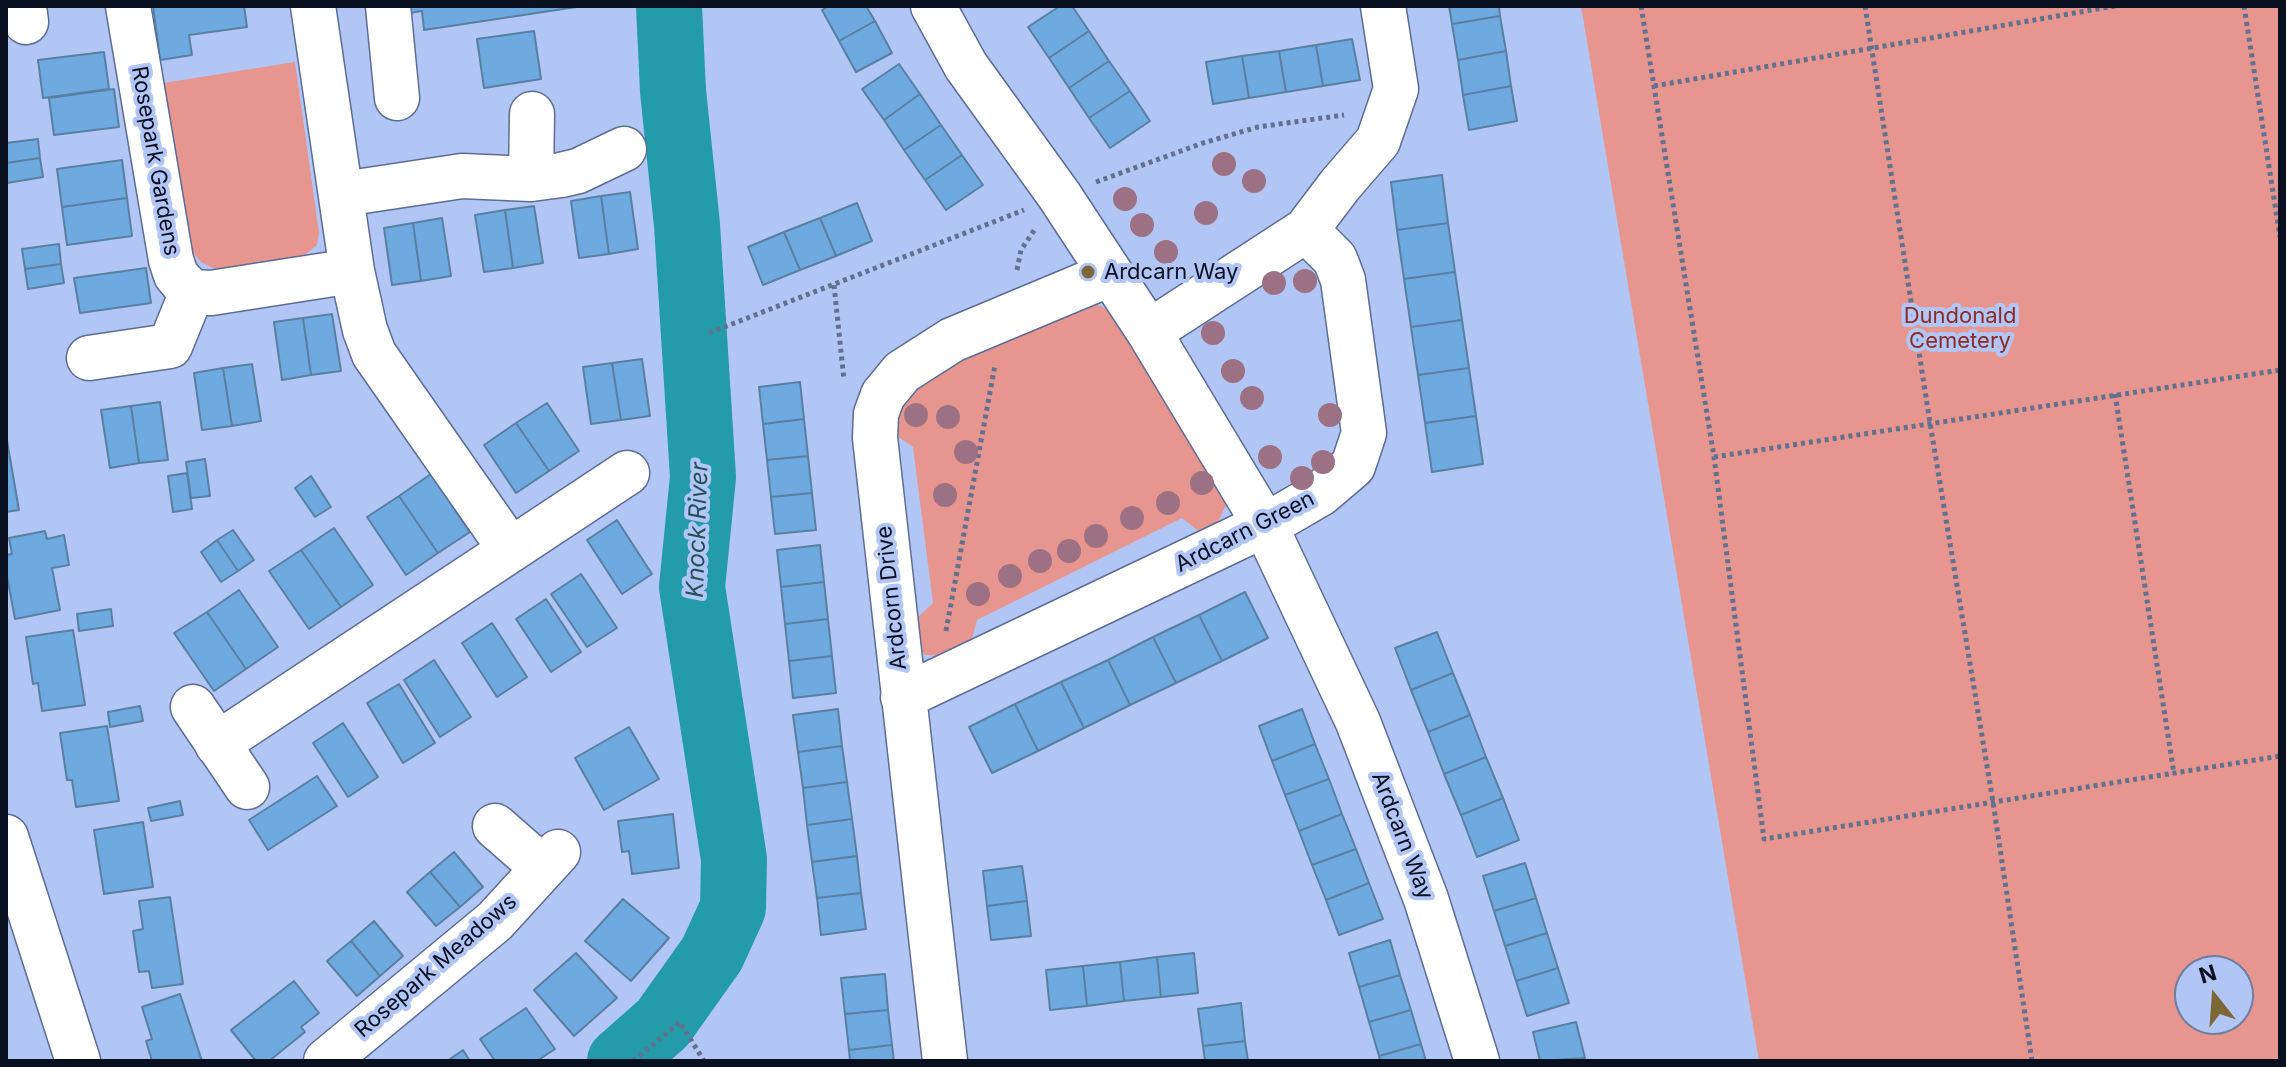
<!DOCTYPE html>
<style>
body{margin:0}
#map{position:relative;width:2286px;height:1067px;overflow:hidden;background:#b2c6f5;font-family:Inter,sans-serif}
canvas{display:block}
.frame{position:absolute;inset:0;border:8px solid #091020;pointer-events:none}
.north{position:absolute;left:2174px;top:955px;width:80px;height:80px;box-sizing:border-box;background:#b2c6f5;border:2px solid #6e7da0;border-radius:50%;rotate:343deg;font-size:22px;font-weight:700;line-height:32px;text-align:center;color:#091020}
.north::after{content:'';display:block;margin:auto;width:28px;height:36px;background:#7c6736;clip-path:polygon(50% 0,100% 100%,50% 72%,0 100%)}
</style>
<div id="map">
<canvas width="2286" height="1067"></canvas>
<div class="frame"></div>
<div class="north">N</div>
</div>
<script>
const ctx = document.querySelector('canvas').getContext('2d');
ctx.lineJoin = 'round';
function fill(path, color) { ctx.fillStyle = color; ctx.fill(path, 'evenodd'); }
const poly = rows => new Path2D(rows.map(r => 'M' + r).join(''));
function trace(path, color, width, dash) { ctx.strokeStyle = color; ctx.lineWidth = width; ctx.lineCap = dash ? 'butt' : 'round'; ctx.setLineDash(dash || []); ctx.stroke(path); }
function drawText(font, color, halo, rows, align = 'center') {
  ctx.font = font + ' Inter,sans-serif'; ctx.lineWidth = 8; ctx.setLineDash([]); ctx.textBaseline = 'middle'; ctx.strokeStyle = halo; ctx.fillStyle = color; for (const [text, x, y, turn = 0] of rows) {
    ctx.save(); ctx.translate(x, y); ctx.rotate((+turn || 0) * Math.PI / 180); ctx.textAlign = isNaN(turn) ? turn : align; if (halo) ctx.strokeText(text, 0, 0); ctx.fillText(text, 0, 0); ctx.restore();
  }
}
fill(poly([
 [1581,6,2280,6,2280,1061,1759,1061],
 [2190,971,2238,971,2238,1019,2190,1019],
 [295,62,319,233,317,245,304,256,255,262,258,271,223,273,201,262,189,248,157,84],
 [1095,303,1118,316,1227,503,1219,520,1206,537,1182,518,977,620,970,647,952,656,925,655,909,637,913,622,933,603,913,447,888,430,920,367]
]), '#e6968e');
trace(poly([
 [620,1061,663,1023,712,954,733,908,734,859,692,587,703,477,687,225,673,91,669,6]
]), '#239ba8', 66);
const building = poly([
 [153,6,244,6,247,27,189,35,192,55,160,60,153,6],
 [408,6,583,6,424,30,422,11,409,13,408,6],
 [829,6,866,6,875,21,839,41,822,10,829,6],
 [1060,6,1072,6,1089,31,1049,58,1028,27,1060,6],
 [1449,6,1499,6,1500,16,1452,24,1449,6],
 [1500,16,1506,51,1458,60,1452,24,1500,16],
 [875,21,892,53,856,72,839,41,875,21],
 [534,31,541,79,484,88,477,39,534,31],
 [1089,31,1109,61,1069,88,1049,58,1089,31],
 [1352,39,1360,80,1323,86,1316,45,1352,39],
 [1316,45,1323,86,1286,92,1279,51,1316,45],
 [1279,51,1286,92,1249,98,1242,56,1279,51],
 [1506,51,1511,86,1463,95,1458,60,1506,51],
 [104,52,109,89,43,98,38,60,104,52],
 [1242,56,1249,98,1213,104,1206,62,1242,56],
 [1109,61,1130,91,1089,118,1069,88,1109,61],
 [899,64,920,94,884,120,862,89,899,64],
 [1511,86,1517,121,1469,130,1463,95,1511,86],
 [114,89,119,127,54,135,49,98,114,89],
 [1130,91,1150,121,1110,148,1089,118,1130,91],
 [920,94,941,125,904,150,884,120,920,94],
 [941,125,962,155,925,180,904,150,941,125],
 [38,139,40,158,6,163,6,143,38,139],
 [962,155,983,185,946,210,925,180,962,155],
 [40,158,43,177,7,183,6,163,40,158],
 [122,160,127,198,62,207,57,169,122,160],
 [1442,175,1448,223,1397,230,1391,182,1442,175],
 [630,192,638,249,609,254,601,196,630,192],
 [601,196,609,254,579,258,571,201,601,196],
 [127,198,132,236,67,245,62,207,127,198],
 [857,203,872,241,836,256,820,218,857,203],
 [534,206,543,263,513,268,505,210,534,206],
 [505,210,513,268,484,272,475,215,505,210],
 [442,218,451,276,421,281,413,223,442,218],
 [820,218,836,256,800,270,784,232,820,218],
 [413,223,421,281,392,285,384,228,413,223],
 [1448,223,1455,272,1404,279,1397,230,1448,223],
 [784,232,800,270,763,285,748,247,784,232],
 [59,244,61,264,25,269,22,249,59,244],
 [61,264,64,283,28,289,25,269,61,264],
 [146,268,151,303,80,313,74,278,146,268],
 [1455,272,1462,320,1411,327,1404,279,1455,272],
 [332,314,341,371,311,375,303,318,332,314],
 [303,318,311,375,282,380,274,322,303,318],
 [1462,320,1469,368,1418,375,1411,327,1462,320],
 [642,359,650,416,621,420,612,363,642,359],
 [612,363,621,420,591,424,583,367,612,363],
 [252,364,261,421,232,426,223,368,252,364],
 [223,368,232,426,202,430,194,373,223,368],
 [1469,368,1476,416,1425,423,1418,375,1469,368],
 [800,382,804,419,763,424,759,387,800,382],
 [160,402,168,460,139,463,131,406,160,402],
 [547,403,579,451,549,471,516,423,547,403],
 [131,406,139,463,110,468,101,410,131,406],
 [1476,416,1483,464,1432,472,1425,423,1476,416],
 [804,419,808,456,767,460,763,424,804,419],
 [516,423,549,471,516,493,484,445,516,423],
 [6,435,19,510,6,512,6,435],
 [808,456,812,493,771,497,767,460,808,456],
 [205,459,210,496,191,498,186,462,205,459],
 [187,473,192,509,173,512,168,476,187,473],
 [431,474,470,532,438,553,399,496,431,474],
 [311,476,331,507,315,517,295,488,311,476],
 [812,493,816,530,775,534,771,497,812,493],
 [399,496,438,553,406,575,367,517,399,496],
 [617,520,652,574,622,594,587,540,617,520],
 [334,528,373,585,341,607,301,550,334,528],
 [233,530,254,560,238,571,217,540,233,530],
 [45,531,47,539,64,535,69,565,52,568,60,610,15,619,6,571,6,555,12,554,9,538,45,531],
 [217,540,238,571,221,582,201,552,217,540],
 [820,545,824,582,781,587,777,550,820,545],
 [301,550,341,607,309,629,269,571,301,550],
 [581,574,617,628,587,647,551,594,581,574],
 [824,582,828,619,785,624,781,587,824,582],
 [239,590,278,647,246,669,207,612,239,590],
 [1245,592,1268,638,1222,661,1199,615,1245,592],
 [546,599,581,652,551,672,516,619,546,599],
 [111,609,113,626,79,631,77,614,111,609],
 [207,612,246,669,214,691,174,633,207,612],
 [1199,615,1222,661,1176,683,1153,637,1199,615],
 [828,619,832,656,789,661,785,624,828,619],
 [492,623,527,677,497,697,462,643,492,623],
 [73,630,85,705,42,711,38,683,33,684,26,637,73,630],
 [1437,632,1453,673,1411,690,1395,648,1437,632],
 [1153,637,1176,683,1130,705,1108,660,1153,637],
 [832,656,836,693,793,698,789,661,832,656],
 [434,660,471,717,440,737,404,680,434,660],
 [1108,660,1130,705,1084,728,1061,682,1108,660],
 [1453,673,1470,715,1428,732,1411,690,1453,673],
 [1061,682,1084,728,1038,751,1015,704,1061,682],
 [399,684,435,743,403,763,367,703,399,684],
 [1015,704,1038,751,992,773,969,727,1015,704],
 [140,706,143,721,110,727,108,712,140,706],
 [838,709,842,746,798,752,793,715,838,709],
 [1302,709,1315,744,1272,761,1259,726,1302,709],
 [1470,715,1486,757,1444,774,1428,732,1470,715],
 [343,723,378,777,348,797,313,743,343,723],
 [107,726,119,801,76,807,72,780,67,780,60,733,107,726],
 [629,727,659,779,604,810,575,758,629,727],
 [1315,744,1329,779,1285,795,1272,761,1315,744],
 [842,746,847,782,803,788,798,752,842,746],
 [1486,757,1503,798,1461,815,1444,774,1486,757],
 [317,776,337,806,268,850,249,820,317,776],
 [1329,779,1342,814,1299,831,1285,795,1329,779],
 [847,782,852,819,807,825,803,788,847,782],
 [1503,798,1519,840,1477,857,1461,815,1503,798],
 [180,801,183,815,151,821,148,808,180,801],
 [673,814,679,868,632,874,629,851,622,852,618,821,673,814],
 [1342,814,1356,849,1312,865,1299,831,1342,814],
 [852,819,857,856,812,862,807,825,852,819],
 [143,822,153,887,104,894,94,830,143,822],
 [1356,849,1369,883,1326,900,1312,865,1356,849],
 [454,852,483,887,460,907,430,872,454,852],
 [857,856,861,893,817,898,812,862,857,856],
 [1525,863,1536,898,1494,911,1483,876,1525,863],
 [1022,866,1027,901,987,906,983,871,1022,866],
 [430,872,460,907,436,926,407,892,430,872],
 [1369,883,1383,919,1339,935,1326,900,1369,883],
 [861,893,866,929,821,935,817,898,861,893],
 [170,897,183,984,152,988,149,971,139,972,133,931,143,929,139,901,170,897],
 [1536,898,1547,933,1505,946,1494,911,1536,898],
 [623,899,669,938,631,981,585,941,623,899],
 [1027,901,1031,936,991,940,987,906,1027,901],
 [374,921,403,956,380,976,351,941,374,921],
 [1547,933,1558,968,1516,981,1505,946,1547,933],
 [1390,940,1400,975,1359,987,1349,953,1390,940],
 [351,941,380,976,357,996,327,961,351,941],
 [576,953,617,998,574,1036,534,990,576,953],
 [1194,953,1198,993,1161,997,1157,957,1194,953],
 [1157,957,1161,997,1124,1001,1120,962,1157,957],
 [1120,962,1124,1001,1087,1006,1083,966,1120,962],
 [1083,966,1087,1006,1050,1010,1046,970,1083,966],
 [1558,968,1569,1003,1527,1016,1516,981,1558,968],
 [885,974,888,1010,845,1014,841,978,885,974],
 [1400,975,1411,1010,1369,1022,1359,987,1400,975],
 [294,981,319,1013,301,1027,305,1032,269,1061,256,1061,231,1030,294,981],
 [180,994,202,1061,152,1061,146,1041,152,1039,142,1007,180,994],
 [1241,1003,1245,1041,1203,1046,1198,1009,1241,1003],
 [526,1008,555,1049,537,1061,495,1061,480,1039,526,1008],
 [888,1010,892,1045,849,1050,845,1014,888,1010],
 [1411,1010,1421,1044,1379,1056,1369,1022,1411,1010],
 [1576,1022,1585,1058,1540,1061,1533,1032,1576,1022],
 [1245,1041,1248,1061,1205,1061,1203,1046,1245,1041],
 [1421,1044,1426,1061,1380,1061,1379,1056,1421,1044],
 [892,1045,894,1061,850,1061,849,1050,892,1045],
 [463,1050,470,1061,447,1061,463,1050]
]);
fill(building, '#6eaae0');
trace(building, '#597fa2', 2);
const minor = poly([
 [24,6,26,22],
 [128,6,171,260,176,275,182,282,192,292,211,293,352,271],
 [313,6,352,271,365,330,374,354,510,549],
 [388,6,397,98],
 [933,6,966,66,1059,195,1149,332,1265,525,1358,722,1426,899,1477,1061],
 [531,179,532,114],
 [343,194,462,176,531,179,561,175,578,171,624,149],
 [1149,332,1306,230,1340,185,1378,141,1396,89,1383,6],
 [89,358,170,346,192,292],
 [903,697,1277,519,1320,494,1353,466,1364,433,1343,280,1335,259,1306,230],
 [193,707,247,787],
 [217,744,627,473],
 [495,826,543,868],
 [6,837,78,1061],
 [326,1061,495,921,558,852],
 [945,1061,875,438,876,414,883,395,902,372,952,340,1110,274]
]);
trace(minor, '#5b6c96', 47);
trace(poly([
 [1641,6,1714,457,1764,839,2280,756],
 [1865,6,1930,423,1993,802,2032,1061],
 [2244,6,2280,237],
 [1654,86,2115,6],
 [1096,182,1203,143,1258,127,1344,115],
 [1017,270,1021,250,1035,229],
 [834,285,844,380],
 [709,333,1024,210],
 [2115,394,2174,774],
 [1714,457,2280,370],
 [946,631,995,365],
 [633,1061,680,1022,704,1061]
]), '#637191', 5, [4, 4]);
trace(minor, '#fff', 44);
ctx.fillStyle = '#9d7184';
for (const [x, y] of [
 [1224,164],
 [1254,181],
 [1125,199],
 [1206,213],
 [1142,225],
 [1166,252],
 [1305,281],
 [1274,283],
 [1213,333],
 [1233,371],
 [1252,398],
 [916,415],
 [1330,415],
 [948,417],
 [966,452],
 [1270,457],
 [1323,462],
 [1302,478],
 [1202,483],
 [945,495],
 [1168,503],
 [1132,518],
 [1096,536],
 [1069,551],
 [1040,561],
 [1010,576],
 [978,594]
]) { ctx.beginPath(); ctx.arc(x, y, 12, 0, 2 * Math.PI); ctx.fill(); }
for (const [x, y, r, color] of [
 [1088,272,8,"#7c6736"]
]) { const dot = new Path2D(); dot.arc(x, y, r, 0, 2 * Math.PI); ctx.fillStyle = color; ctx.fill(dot); trace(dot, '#b2c6f5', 3); }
drawText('22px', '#091020', '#b2c6f5', [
 ["Rosepark Gardens",155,161,80],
 ["Ardcarn Green",1245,532,-27],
 ["Ardcorn Drive",892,598,-96],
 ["Ardcarn Way",1402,836,69],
 ["Rosepark Meadows",436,966,-41]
]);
drawText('22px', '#091020', '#b2c6f5', [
 ["Ardcarn Way",1104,272]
], 'left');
drawText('22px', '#8b2b27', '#b2c6f5', [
 ["Dundonald",1960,316],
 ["Cemetery",1960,341]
]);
drawText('italic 24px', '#225258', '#b2c6f5', [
 ["Knock River",698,530,-88]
]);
</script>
